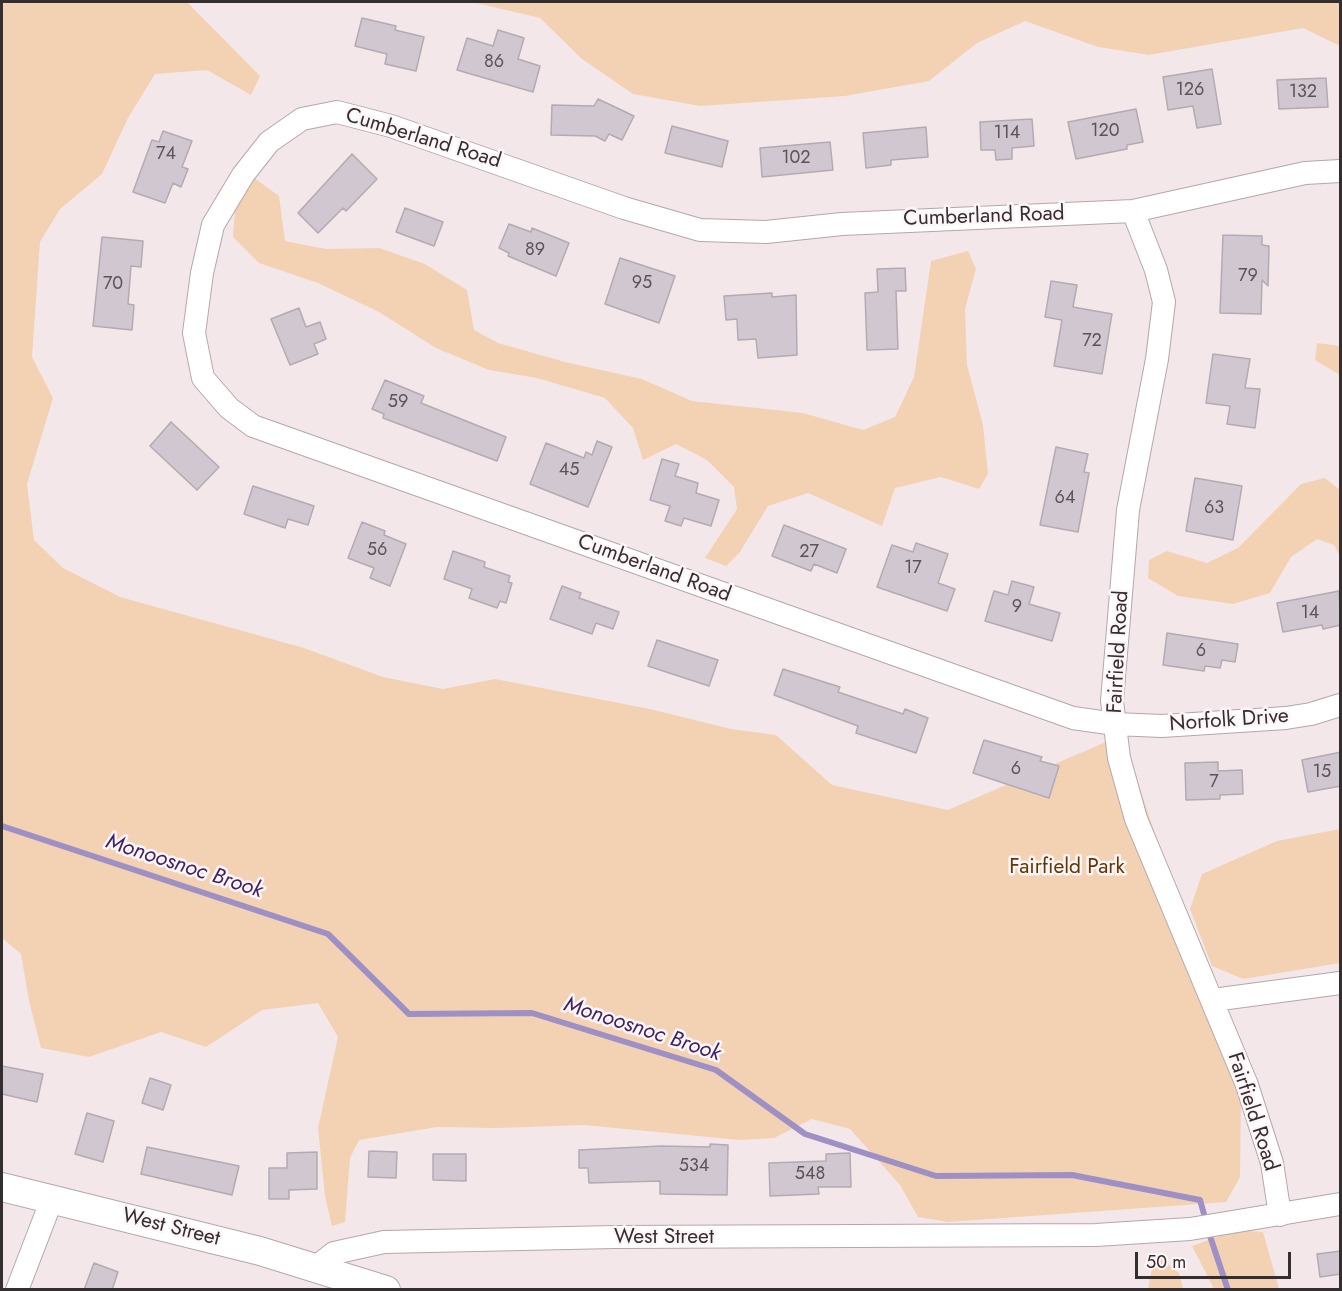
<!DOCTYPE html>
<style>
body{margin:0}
#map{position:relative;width:1342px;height:1291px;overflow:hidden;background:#f4e7ea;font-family:Jost,sans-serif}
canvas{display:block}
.frame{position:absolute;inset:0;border:3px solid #332e2f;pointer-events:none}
.scale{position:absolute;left:1135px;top:1252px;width:156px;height:27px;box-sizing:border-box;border:3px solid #332e2f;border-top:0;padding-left:8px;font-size:18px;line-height:21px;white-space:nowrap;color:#332e2f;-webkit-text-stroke:4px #fef5f8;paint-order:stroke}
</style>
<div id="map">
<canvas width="1342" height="1291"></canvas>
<div class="frame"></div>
<div class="scale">50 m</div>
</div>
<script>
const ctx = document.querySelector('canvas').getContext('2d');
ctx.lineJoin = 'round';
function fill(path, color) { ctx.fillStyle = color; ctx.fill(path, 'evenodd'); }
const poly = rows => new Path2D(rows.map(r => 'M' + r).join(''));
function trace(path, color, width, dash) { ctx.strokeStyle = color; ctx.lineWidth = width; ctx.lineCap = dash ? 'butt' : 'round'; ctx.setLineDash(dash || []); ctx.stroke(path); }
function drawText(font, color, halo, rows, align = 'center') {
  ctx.font = font + ' Jost,sans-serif'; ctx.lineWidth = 5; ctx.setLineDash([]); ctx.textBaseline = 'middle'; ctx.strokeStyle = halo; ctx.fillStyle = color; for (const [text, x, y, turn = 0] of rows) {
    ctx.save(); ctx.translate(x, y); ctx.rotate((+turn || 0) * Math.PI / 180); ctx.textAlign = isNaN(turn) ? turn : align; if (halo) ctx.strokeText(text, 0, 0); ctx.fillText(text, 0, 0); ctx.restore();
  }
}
fill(poly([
 [2,2,187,2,260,76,251,95,207,70,155,74,128,118,102,174,60,209,40,242,32,357,53,398,27,484,34,540,63,568,120,597,304,648,383,677,443,689,495,679,650,709,731,729,776,735,832,785,948,810,1122,735,1241,1091,1240,1177,1226,1202,948,1222,918,1217,900,1185,850,1129,812,1119,774,1138,740,1140,584,1125,497,1128,437,1127,359,1140,350,1158,345,1222,332,1226,325,1196,318,1128,338,1037,318,1003,262,1010,206,1047,161,1032,89,1057,41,1048,29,1001,21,954,2,938],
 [472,2,1340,2,1340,46,1303,28,1149,55,1098,47,1025,21,977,43,929,81,845,96,700,106,633,94,582,59,540,18],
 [253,177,279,196,285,241,326,249,379,248,425,264,467,290,474,330,498,343,565,362,642,379,692,401,803,413,863,430,895,417,914,377,931,261,968,251,976,269,965,309,967,365,983,425,988,474,979,489,941,477,895,488,882,526,808,493,768,506,740,552,726,566,705,558,737,509,734,487,707,460,676,444,643,460,633,428,605,398,537,378,489,370,436,348,379,312,318,283,259,263,233,237,235,208],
 [1317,343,1340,346,1340,375,1315,360],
 [1325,478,1340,490,1340,556,1334,545,1317,539,1291,557,1270,593,1233,604,1178,596,1148,578,1149,560,1167,551,1207,563,1238,548,1301,484],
 [1340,829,1340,963,1243,979,1212,966,1190,909,1202,874,1277,841],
 [1236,1230,1263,1232,1279,1289,1214,1289,1192,1246],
 [1155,1254,1179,1273,1183,1289,1148,1289]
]), '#f3d2b3');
trace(poly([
 [2,826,328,934,409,1014,532,1013,716,1070,805,1134,936,1176,1072,1175,1200,1200,1206,1221],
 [1208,1230,1228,1290]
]), '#9e90c5', 6);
const building = poly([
 [362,18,396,26,395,30,424,37,416,71,385,64,387,54,355,46,362,18],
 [498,30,524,38,518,59,540,66,533,92,457,70,467,38,493,46,498,30],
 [1212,69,1221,124,1197,128,1193,106,1168,110,1163,77,1212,69],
 [1326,78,1328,107,1279,109,1277,80,1326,78],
 [598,99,634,116,622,140,609,134,605,141,595,136,551,135,552,105,594,106,598,99],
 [1136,109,1143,142,1127,145,1127,149,1076,159,1068,122,1136,109],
 [1032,119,1034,146,1012,148,1012,159,996,160,995,150,981,150,980,122,1032,119],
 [672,126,728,141,722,167,665,153,672,126],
 [926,127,928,157,891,160,891,165,866,168,863,133,926,127],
 [163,131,192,141,182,167,188,169,181,187,173,183,165,203,133,192,152,140,159,142,163,131],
 [830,142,833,170,762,177,760,148,830,142],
 [352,154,377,179,346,211,343,208,318,233,298,213,352,154],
 [405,208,443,222,434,246,396,232,405,208],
 [509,224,531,232,532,228,569,243,556,276,508,256,509,253,499,248,509,224],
 [1223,235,1262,236,1262,245,1269,246,1268,286,1262,280,1261,314,1220,313,1223,235],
 [102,237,143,241,141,267,131,266,128,304,134,305,132,330,93,326,102,237],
 [620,258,675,276,659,323,605,304,620,258],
 [905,268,906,291,896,291,898,349,867,350,865,293,878,292,877,269,905,268],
 [1051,281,1077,285,1073,307,1112,314,1102,374,1054,366,1062,320,1045,317,1051,281],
 [772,293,772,297,796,295,797,355,758,358,756,339,738,340,737,319,726,320,724,296,772,293],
 [299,308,306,327,320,322,326,339,314,344,318,354,290,365,271,319,299,308],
 [1213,354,1250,359,1245,388,1260,389,1255,428,1227,424,1230,406,1206,403,1213,354],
 [385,380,424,396,421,403,506,437,497,461,383,418,384,414,372,409,385,380],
 [171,422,219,467,197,490,150,446,171,422],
 [597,441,612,447,588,507,530,484,546,443,584,458,586,452,592,455,597,441],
 [1056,447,1088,454,1084,472,1089,473,1078,532,1040,525,1056,447],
 [662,459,679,464,675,476,698,483,696,493,719,500,711,526,684,518,681,526,665,521,670,506,650,500,662,459],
 [1195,478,1242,486,1233,540,1186,531,1195,478],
 [253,486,314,506,308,525,288,519,285,528,244,514,253,486],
 [362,522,385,531,384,535,406,544,390,586,370,578,374,568,348,558,362,522],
 [784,525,846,549,837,573,814,564,811,571,772,556,784,525],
 [916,543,948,554,938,583,955,589,947,611,877,587,892,545,913,552,916,543],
 [453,551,485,562,484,567,510,576,508,582,512,583,506,603,500,601,497,608,469,598,472,589,444,579,453,551],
 [1012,581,1034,587,1029,604,1060,613,1052,641,985,621,994,591,1008,595,1012,581],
 [562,586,581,593,579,598,619,612,613,629,596,623,592,634,550,619,562,586],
 [1339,591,1341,625,1323,629,1322,625,1283,632,1277,603,1339,591],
 [1167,633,1238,644,1235,662,1222,660,1220,668,1205,666,1204,671,1163,665,1167,633],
 [657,640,718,660,709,686,648,666,657,640],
 [783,669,840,687,838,692,903,714,905,709,928,718,916,753,856,733,858,726,774,695,783,669],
 [984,740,1042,757,1040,761,1059,766,1049,798,973,773,984,740],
 [1341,752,1341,786,1308,792,1302,760,1341,752],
 [1218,762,1218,771,1242,770,1243,794,1220,795,1220,799,1186,800,1185,763,1218,762],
 [2,1066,43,1074,37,1102,2,1094,2,1066],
 [150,1078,171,1085,163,1110,142,1103,150,1078],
 [87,1113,114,1121,103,1162,75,1154,87,1113],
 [710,1144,728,1145,727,1195,660,1194,660,1181,589,1183,588,1168,579,1168,579,1150,661,1146,710,1147,710,1144],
 [147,1147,239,1166,232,1195,141,1174,147,1147],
 [369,1151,397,1152,396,1178,368,1177,369,1151],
 [317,1152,317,1189,289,1190,289,1199,269,1199,269,1168,287,1168,287,1153,317,1152],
 [850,1153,851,1187,818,1187,819,1194,770,1196,769,1163,826,1161,826,1154,850,1153],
 [433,1154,466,1154,466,1181,433,1180,433,1154],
 [1341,1251,1341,1274,1320,1277,1317,1254,1341,1251],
 [94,1263,118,1272,112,1290,84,1290,94,1263]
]);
fill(building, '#d1c7d0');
trace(building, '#b3aab2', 1.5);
const minor = poly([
 [1340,171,1305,173,1133,211,842,224,766,232,700,230,624,208,391,126,337,112,302,119,269,142,243,175,213,225,202,273,194,333,203,378,229,408,253,426,1073,718,1115,724,1162,726,1286,718,1311,714,1340,705],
 [1133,211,1156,270,1164,302,1157,359,1128,510,1112,701,1119,758,1136,819,1247,1085,1272,1163,1280,1215],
 [1213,1000,1340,983],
 [316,1267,334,1253,384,1242,614,1237,1096,1235,1190,1229,1340,1204],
 [17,1290,52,1199]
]);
const major = poly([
 [2,1187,260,1251,386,1290]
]);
trace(minor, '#b4a7ab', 24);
trace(major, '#b4a7ab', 30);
trace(minor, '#fff', 22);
trace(major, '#fff', 28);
drawText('18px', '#5a5457', null, [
 ["86",494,63],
 ["126",1190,91],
 ["132",1303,93],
 ["120",1105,132],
 ["114",1007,134],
 ["74",166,155],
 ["102",796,159],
 ["89",535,251],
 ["79",1248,277],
 ["95",642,284],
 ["70",113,285],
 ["72",1092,342],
 ["59",398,403],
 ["45",569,471],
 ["64",1065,499],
 ["63",1214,509],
 ["56",377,551],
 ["27",809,553],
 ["17",913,569],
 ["9",1017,608],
 ["14",1310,614],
 ["6",1201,652],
 ["6",1016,770],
 ["15",1322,773],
 ["7",1214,783],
 ["534",694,1167],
 ["548",810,1175]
]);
drawText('21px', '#332e2f', '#fef5f8', [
 ["Cumberland Road",423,139,17],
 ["Cumberland Road",984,217,-2],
 ["Cumberland Road",654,569,20],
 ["Fairfield Road",1119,652,-87],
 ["Norfolk Drive",1229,721,-4],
 ["Fairfield Road",1252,1112,72],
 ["West Street",171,1228,14],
 ["West Street",664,1238]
]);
drawText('21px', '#613700', '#fef5f8', [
 ["Fairfield Park",1067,868]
]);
drawText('italic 22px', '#3c2565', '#fef5f8', [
 ["Monoosnoc Brook",184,867,18],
 ["Monoosnoc Brook",642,1030,18]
]);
</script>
